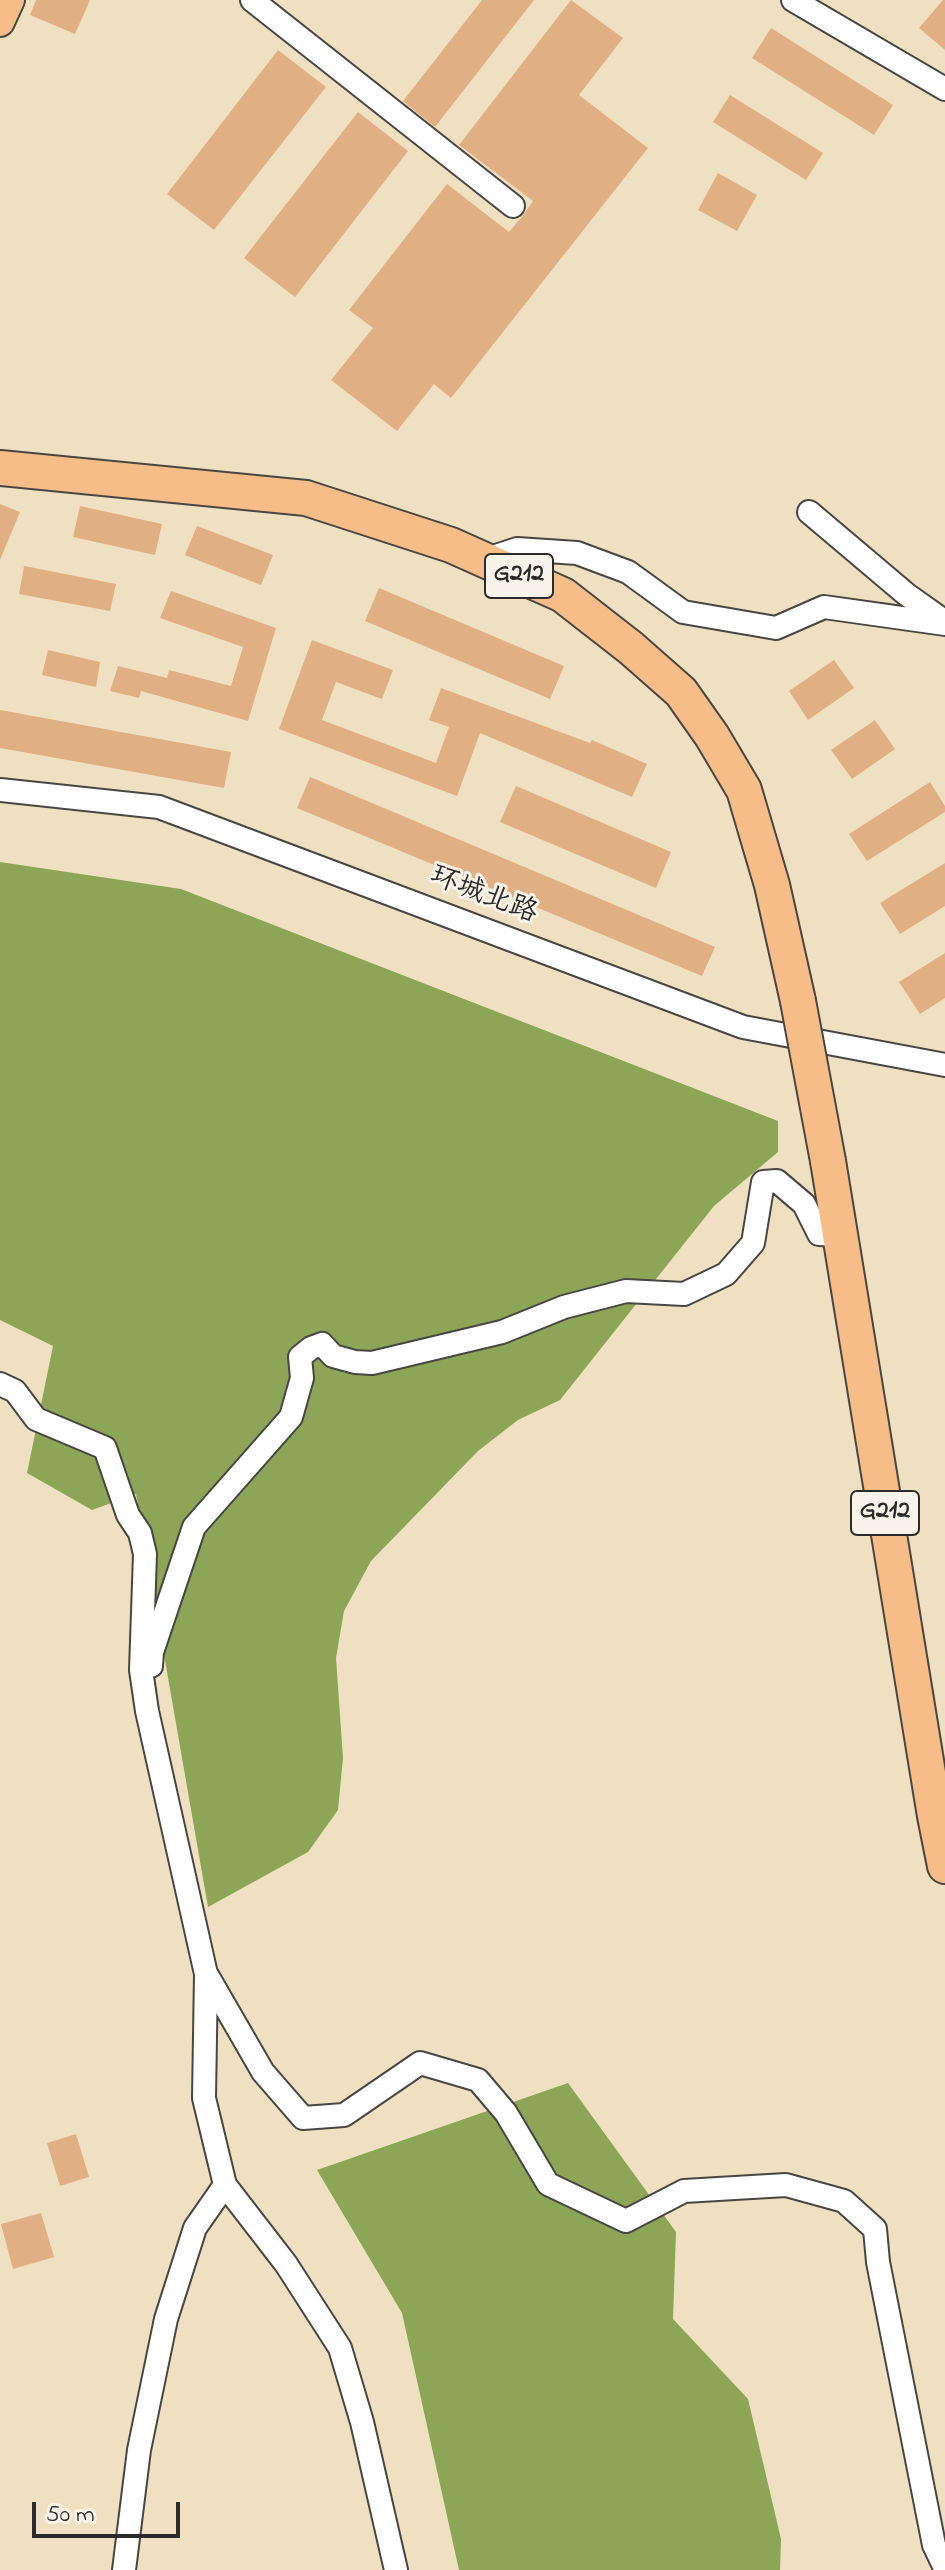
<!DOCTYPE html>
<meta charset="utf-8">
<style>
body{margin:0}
#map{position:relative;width:945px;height:2570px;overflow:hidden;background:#efe0c1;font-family:"Indie Flower",sans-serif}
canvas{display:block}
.scale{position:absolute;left:32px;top:2502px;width:148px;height:36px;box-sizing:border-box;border:4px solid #2b2b2b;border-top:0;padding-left:10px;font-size:24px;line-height:28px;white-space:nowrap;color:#2b2b2b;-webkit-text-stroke:6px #f7f3e8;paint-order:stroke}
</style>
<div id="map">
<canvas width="945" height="2570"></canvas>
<div class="scale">50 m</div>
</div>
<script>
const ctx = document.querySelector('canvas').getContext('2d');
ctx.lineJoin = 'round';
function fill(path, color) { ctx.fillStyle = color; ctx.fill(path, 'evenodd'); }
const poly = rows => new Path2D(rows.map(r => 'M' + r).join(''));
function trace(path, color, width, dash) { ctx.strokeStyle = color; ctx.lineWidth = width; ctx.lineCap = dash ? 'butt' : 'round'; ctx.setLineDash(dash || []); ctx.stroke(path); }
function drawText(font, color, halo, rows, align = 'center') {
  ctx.font = font + ' "Indie Flower","LXGW WenKai TC",sans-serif'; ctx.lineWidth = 6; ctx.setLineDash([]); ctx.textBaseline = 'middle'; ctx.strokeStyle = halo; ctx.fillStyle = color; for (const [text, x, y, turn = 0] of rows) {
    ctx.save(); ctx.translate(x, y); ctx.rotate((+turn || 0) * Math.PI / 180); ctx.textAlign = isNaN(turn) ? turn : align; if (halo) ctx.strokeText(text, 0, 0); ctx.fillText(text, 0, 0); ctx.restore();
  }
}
fill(poly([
 [0,862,181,889,778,1121,778,1152,714,1206,560,1400,518,1420,478,1451,371,1561,344,1611,336,1658,343,1758,338,1810,308,1852,208,1907,136,1494,92,1510,27,1473,53,1346,0,1320],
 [568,2083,676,2232,673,2319,748,2399,781,2539,780,2570,459,2570,402,2313,317,2170]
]), '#8ca556');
fill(poly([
 [36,0,90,0,75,34,30,15],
 [482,0,534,0,435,127,403,101],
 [571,0,623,38,579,95,648,148,451,398,434,384,397,431,331,380,373,328,349,310,447,184,509,232,524,214,533,201,459,145],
 [943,0,945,0,945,50,919,28],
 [771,28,893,105,874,135,752,58],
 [278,50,326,87,214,230,167,194],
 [730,95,823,153,806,180,713,122],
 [358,112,408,151,295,297,244,258],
 [718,173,757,195,737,231,698,210],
 [0,504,20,512,0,560],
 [80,506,162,524,155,555,73,537],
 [197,526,273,555,261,585,185,555],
 [24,566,116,584,110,611,19,594],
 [379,588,564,666,550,699,365,621],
 [171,591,276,628,248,721,141,691,139,698,110,691,118,666,167,678,169,670,231,686,243,647,160,618],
 [312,640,393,670,382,699,336,682,322,720,436,763,449,727,429,720,441,688,590,743,592,740,647,764,632,797,480,733,457,796,279,729],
 [48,650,100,662,96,687,42,675],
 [834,660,854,688,808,720,789,691],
 [0,710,231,752,224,788,0,748],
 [875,720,895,749,852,779,831,750],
 [310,777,715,947,702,976,297,808],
 [930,782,945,806,945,812,867,861,849,834],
 [516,786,671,852,656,888,500,822],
 [945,863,945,906,900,934,880,903],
 [945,953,945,998,920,1014,899,982],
 [76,2134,89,2177,60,2186,47,2143],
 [41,2213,54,2257,13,2269,1,2224]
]), '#e1af84');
const minor = poly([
 [252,0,513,206],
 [793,0,945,89],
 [809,512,906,594,944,621],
 [484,560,517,549,577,553,628,572,683,612,776,628,824,607,945,624],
 [0,790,159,807,743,1027,945,1065],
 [0,1384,15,1391,36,1419,105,1448,128,1515,140,1533,145,1554,141,1670,147,1711,206,1974,204,2098,225,2185,286,2264,340,2348,362,2422,396,2570],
 [151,1666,152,1652,194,1527,291,1417,302,1378,300,1357,311,1348,322,1344,333,1356,355,1362,372,1363,502,1332,564,1307,626,1291,684,1294,726,1274,753,1243,763,1182,777,1181,804,1204,819,1234,840,1235],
 [207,1975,263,2072,303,2118,344,2115,420,2063,478,2080,506,2113,548,2184,626,2221,684,2191,786,2185,844,2201,875,2229,878,2262,934,2545,945,2568],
 [124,2570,139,2450,166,2319,195,2228,225,2185]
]);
const major = poly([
 [0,22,10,0]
]);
const highway = poly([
 [0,468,306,498,451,545,563,595,631,648,681,692,712,736,744,790,772,885,798,1001],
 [828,1161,935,1816,945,1866]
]);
trace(minor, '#484642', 26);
trace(major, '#484642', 32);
trace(highway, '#484642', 38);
trace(minor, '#fff', 22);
trace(major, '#f7bd88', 28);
trace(highway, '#f7bd88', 34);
const highwayBridge = poly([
 [798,1001,828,1161]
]);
trace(highwayBridge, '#484642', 38, []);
trace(highwayBridge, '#f7bd88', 34);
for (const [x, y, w] of [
 [519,576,68],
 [885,1513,68]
]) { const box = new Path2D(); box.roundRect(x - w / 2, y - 22, w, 44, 6); ctx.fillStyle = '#f7f3e8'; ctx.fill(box); trace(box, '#2b2b2b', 2); }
drawText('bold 26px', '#2b2b2b', null, [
 ["G212",519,576],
 ["G212",885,1513]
]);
drawText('28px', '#2b2b2b', '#f7f3e8', [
 ["环城北路",483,897,21]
]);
</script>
